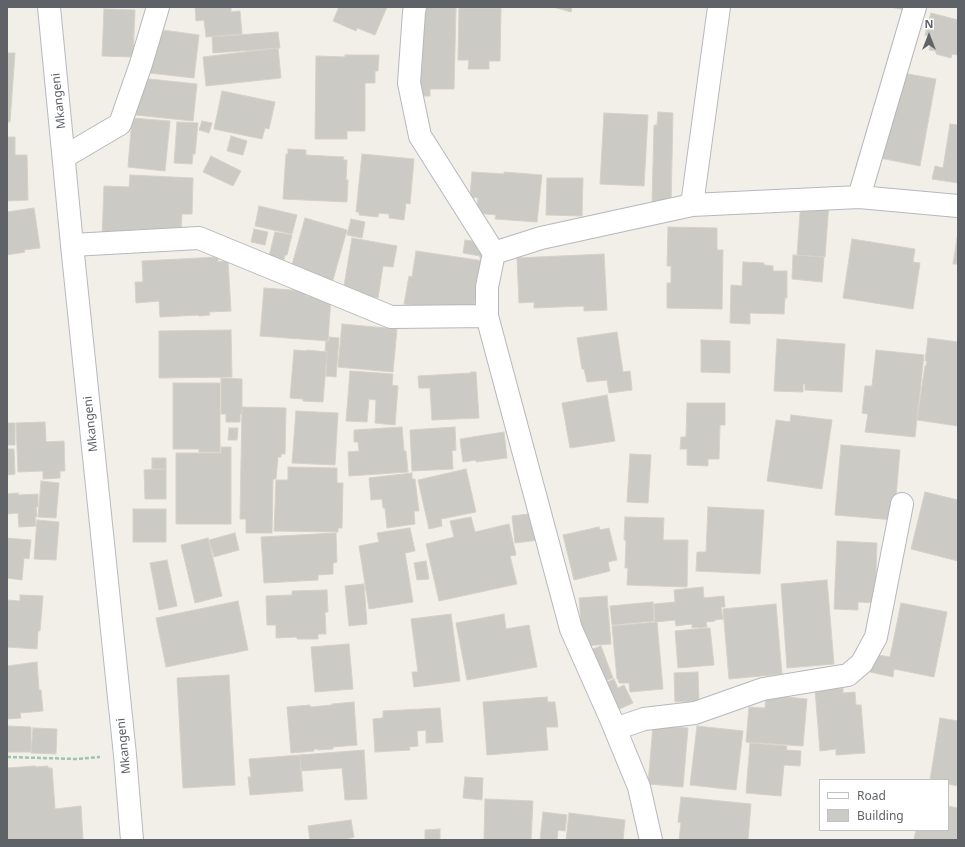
<!DOCTYPE html>
<style>
body{margin:0}
#map{position:relative;width:965px;height:847px;overflow:hidden;background:#f1efe8;font-family:"Noto Sans",sans-serif}
canvas{display:block}
.frame{position:absolute;inset:0;border:8px solid #5f6368;pointer-events:none}
.legend{position:absolute;left:819px;top:779px;width:130px;height:52px;box-sizing:border-box;background:#fff;border:1px solid #bfc1c3;margin:0;padding:5px 7px;list-style:none;font-size:12px;color:#5f6368}
.legend li{display:flex;align-items:center;gap:8px;height:20px}
.legend b{width:20px;border:1px solid #bfc1c3}
.north{position:absolute;left:909px;top:16px;width:40px;height:40px;-webkit-text-stroke:3px #fff;paint-order:stroke;rotate:0deg;font-size:11px;font-weight:700;line-height:16px;text-align:center;color:#5f6368}
.north::after{content:'';display:block;margin:auto;width:14px;height:18px;background:#5f6368;clip-path:polygon(50% 0,100% 100%,50% 72%,0 100%)}
</style>
<div id="map">
<canvas width="965" height="847"></canvas>
<div class="frame"></div>
<ul class="legend">
<li><b style="height:5px;background:#fff"></b>Road</li>
<li><b style="height:11px;background:#cccac5"></b>Building</li>
</ul>
<div class="north">N</div>
</div>
<script>
const ctx = document.querySelector('canvas').getContext('2d');
ctx.lineJoin = 'round';
function fill(path, color) { ctx.fillStyle = color; ctx.fill(path, 'evenodd'); }
const poly = rows => new Path2D(rows.map(r => 'M' + r).join(''));
function trace(path, color, width, dash) { ctx.strokeStyle = color; ctx.lineWidth = width; ctx.lineCap = dash ? 'butt' : 'round'; ctx.setLineDash(dash || []); ctx.stroke(path); }
function drawText(font, color, halo, rows, align = 'center') {
  ctx.font = font + ' "Noto Sans",sans-serif'; ctx.lineWidth = 3; ctx.setLineDash([]); ctx.textBaseline = 'middle'; ctx.strokeStyle = halo; ctx.fillStyle = color; for (const [text, x, y, turn = 0] of rows) {
    ctx.save(); ctx.translate(x, y); ctx.rotate((+turn || 0) * Math.PI / 180); ctx.textAlign = isNaN(turn) ? turn : align; if (halo) ctx.strokeText(text, 0, 0); ctx.fillText(text, 0, 0); ctx.restore();
  }
}
const building = poly([
 [195,7,231,7,231,12,240,11,242,34,206,37,204,20,196,21,195,7],
 [339,7,387,7,375,35,357,28,356,31,333,21,339,7],
 [418,7,456,7,454,89,430,89,430,96,418,96,418,7],
 [553,7,572,7,571,12,553,7],
 [890,7,910,7,910,11,890,7],
 [459,8,501,8,500,61,489,61,489,69,468,69,469,60,458,60,459,8],
 [104,9,135,10,133,57,102,56,104,9],
 [931,13,958,20,958,55,952,54,951,58,936,54,936,51,929,50,932,37,925,35,931,13],
 [155,29,199,35,194,78,149,73,155,29],
 [278,32,280,48,213,53,212,37,278,32],
 [278,48,281,78,206,86,203,57,278,48],
 [7,53,15,53,10,122,7,122,7,53],
 [345,55,379,55,378,71,375,71,375,83,365,83,365,131,347,131,347,139,315,139,316,56,345,57,345,55],
 [897,72,936,79,920,166,880,158,897,72],
 [140,78,197,84,193,121,136,115,140,78],
 [222,91,275,102,269,129,265,128,262,139,214,129,222,91],
 [658,112,673,113,671,205,652,204,654,125,657,125,658,112],
 [604,113,648,115,644,186,600,184,604,113],
 [132,118,170,121,165,171,128,167,132,118],
 [202,121,212,123,209,133,199,130,202,121],
 [177,122,198,123,195,154,193,154,192,164,174,163,177,122],
 [950,124,958,125,958,183,932,179,935,166,943,168,950,124],
 [231,136,247,141,243,155,227,151,231,136],
 [7,137,15,137,15,155,27,155,28,200,7,201,7,137],
 [288,149,306,150,306,155,344,157,343,160,347,160,346,180,348,180,347,202,283,199,286,154,288,154,288,149],
 [362,154,414,159,410,204,406,203,404,220,389,218,389,214,379,213,378,217,359,215,359,212,356,212,362,154],
 [211,156,241,171,233,186,203,172,211,156],
 [472,172,504,174,504,172,542,175,537,222,495,219,496,215,476,213,478,198,470,197,472,172],
 [130,175,193,178,192,214,182,214,181,231,136,229,136,239,102,238,104,186,129,187,130,175],
 [547,178,583,178,582,216,546,215,547,178],
 [801,200,829,202,825,257,797,255,801,200],
 [259,206,297,215,292,234,255,226,259,206],
 [34,208,40,248,24,250,25,252,7,255,7,212,34,208],
 [305,218,347,230,331,287,290,272,305,218],
 [351,219,365,222,362,238,347,235,351,219],
 [668,227,717,228,717,250,723,250,722,309,667,308,667,283,671,283,671,266,667,266,668,227],
 [254,229,268,232,265,245,251,242,254,229],
 [275,232,292,235,287,255,285,255,283,264,268,260,275,232],
 [958,232,958,264,953,264,958,232],
 [352,238,397,246,393,267,383,266,378,298,343,292,352,238],
 [852,239,915,249,913,262,920,263,913,309,843,298,852,239],
 [465,240,485,243,483,260,480,259,480,256,463,253,465,240],
 [416,251,484,261,477,287,473,314,404,304,409,276,412,277,416,251],
 [604,254,607,310,584,311,584,306,534,308,534,302,519,303,517,258,604,254],
 [793,255,824,257,822,282,792,279,793,255],
 [218,257,218,262,228,261,231,311,209,312,210,315,199,316,199,315,160,317,159,301,136,303,135,282,143,282,142,261,218,257],
 [743,262,764,263,764,265,773,266,773,271,787,271,787,298,785,298,784,314,750,313,750,324,730,323,731,285,742,286,743,262],
 [264,288,306,291,306,296,331,298,328,341,260,336,264,288],
 [342,324,397,329,393,372,338,367,342,324],
 [231,330,232,377,159,378,159,331,231,330],
 [617,332,623,372,630,371,632,390,609,393,607,380,587,382,584,369,582,369,577,338,617,332],
 [329,337,339,338,336,377,326,376,327,351,325,351,326,341,329,341,329,337],
 [928,338,958,342,958,426,917,420,925,366,926,366,927,361,925,361,928,338],
 [777,339,845,344,842,392,805,390,805,384,803,384,803,392,774,391,777,339],
 [701,340,730,341,730,373,701,372,701,340],
 [294,350,306,351,307,350,327,352,323,402,303,401,303,399,290,398,294,350],
 [876,350,924,355,915,437,865,432,868,414,862,413,865,386,872,386,876,350],
 [350,371,393,374,392,385,398,386,395,425,375,423,376,400,369,399,367,422,346,421,350,371],
 [471,372,476,372,479,418,432,420,430,388,419,388,418,376,471,373,471,372],
 [221,378,242,379,242,414,240,414,240,422,226,422,226,414,221,414,221,378],
 [173,383,220,383,220,452,199,452,199,449,173,449,173,383],
 [607,395,615,441,570,448,562,403,607,395],
 [687,403,725,403,725,425,720,425,719,459,708,459,708,466,687,465,687,449,680,449,681,437,686,437,687,403],
 [242,407,286,408,285,454,281,454,281,457,278,457,276,479,273,479,272,533,246,533,246,519,240,519,242,407],
 [296,411,338,413,335,465,292,463,296,411],
 [791,415,832,420,822,489,767,481,776,420,790,422,791,415],
 [45,422,46,442,64,441,65,471,60,471,60,478,43,479,43,471,18,472,16,423,45,422],
 [7,423,15,423,15,445,7,445,7,423],
 [402,427,404,451,406,451,408,472,349,476,348,452,359,451,358,442,354,442,354,430,402,427],
 [455,427,456,450,452,451,453,469,412,471,410,430,455,427],
 [229,428,238,428,237,440,228,440,229,428],
 [504,432,507,458,476,462,476,460,463,462,460,439,504,432],
 [841,445,900,450,894,520,835,515,841,445],
 [221,447,231,447,231,524,176,524,176,453,221,453,221,447],
 [7,449,14,449,15,474,7,475,7,449],
 [630,454,651,455,648,503,627,502,630,454],
 [152,458,166,458,166,469,152,469,152,458],
 [288,467,337,468,337,483,343,483,342,528,338,528,338,532,274,531,276,480,288,480,288,467],
 [166,469,166,499,145,499,144,470,166,469],
 [466,469,476,512,441,519,442,526,429,529,418,480,466,469],
 [412,473,412,479,415,479,419,511,414,511,415,524,387,528,385,508,383,508,382,499,371,500,369,478,412,473],
 [41,481,59,483,56,518,38,517,41,481],
 [925,492,958,500,958,561,911,549,925,492],
 [18,493,18,495,38,494,38,507,36,507,37,517,35,517,36,526,19,527,18,513,7,514,7,494,18,493],
 [708,507,764,510,760,574,696,571,697,552,706,552,708,507],
 [133,509,166,509,166,542,133,542,133,509],
 [536,513,539,540,515,543,512,516,536,513],
 [471,517,475,532,509,524,516,555,510,556,517,584,439,601,426,544,454,537,450,521,471,517],
 [625,517,664,518,663,540,688,540,687,587,627,585,628,568,625,568,626,540,624,540,625,517],
 [37,520,59,522,56,560,34,559,37,520],
 [599,527,600,530,609,528,617,560,608,562,610,571,574,580,563,535,599,527],
 [410,528,415,551,405,553,413,602,369,609,359,546,379,542,377,533,410,528],
 [235,533,239,550,214,557,209,540,235,533],
 [336,533,337,562,333,563,333,574,318,575,318,580,264,583,261,537,336,533],
 [7,538,31,540,29,559,24,558,22,580,7,578,7,538],
 [208,538,222,596,195,603,181,545,208,538],
 [837,541,877,543,875,603,858,602,858,610,834,609,837,541],
 [167,560,177,606,159,610,150,563,167,560],
 [426,561,429,579,417,580,414,563,426,561],
 [827,580,834,664,787,668,781,584,827,580],
 [364,584,367,624,349,626,345,586,364,584],
 [703,587,704,598,724,596,725,607,721,607,723,619,715,620,715,621,706,622,707,627,692,628,692,624,676,626,675,620,655,622,654,604,675,602,674,590,703,587],
 [327,590,328,612,325,612,326,634,318,634,318,639,297,639,297,637,276,638,276,625,267,625,266,596,292,595,292,591,327,590],
 [20,595,43,596,40,631,38,631,37,649,7,647,7,600,20,601,20,595],
 [607,596,611,644,583,646,579,598,607,596],
 [238,601,248,650,166,667,156,618,238,601],
 [653,602,654,621,612,625,610,606,653,602],
 [901,603,947,612,934,677,894,669,893,677,870,672,873,654,890,657,901,603],
 [776,604,782,674,729,679,723,609,776,604],
 [451,614,460,681,414,687,412,672,418,672,411,619,451,614],
 [504,614,506,629,529,625,537,667,467,680,456,623,504,614],
 [657,622,663,689,630,692,629,683,619,683,618,679,617,679,612,626,657,622],
 [707,628,710,628,714,665,678,668,675,631,707,628],
 [349,644,353,689,315,692,311,647,349,644],
 [601,646,613,678,603,682,590,650,601,646],
 [37,662,39,690,41,690,43,711,20,713,21,718,7,719,7,666,37,662],
 [698,672,699,701,675,702,674,673,698,672],
 [229,675,235,785,183,788,177,678,229,675],
 [614,679,618,688,624,685,633,703,615,711,603,684,614,679],
 [843,688,843,693,855,692,856,705,861,705,865,753,836,755,836,749,820,751,815,690,843,688],
 [766,695,807,699,803,746,746,742,749,707,765,708,766,695],
 [547,697,548,702,555,702,558,727,546,727,548,750,487,755,483,702,547,697],
 [354,702,357,745,333,747,333,749,318,750,318,749,314,749,314,751,291,753,287,707,310,705,310,707,332,705,332,704,354,702],
 [440,708,443,742,426,743,426,730,417,731,418,746,409,747,410,750,375,752,373,719,383,718,383,711,440,708],
 [940,718,958,721,958,786,948,784,948,780,930,780,940,718],
 [7,726,31,727,31,752,7,752,7,726],
 [653,726,688,728,683,787,648,784,653,726],
 [697,726,743,731,736,790,690,785,697,726],
 [33,728,57,729,56,754,31,753,33,728],
 [750,743,787,746,786,750,801,751,800,766,784,765,781,796,746,793,750,743],
 [364,750,367,799,345,800,342,768,301,771,300,755,364,750],
 [300,755,303,791,250,795,248,777,251,777,249,759,300,755],
 [35,766,35,767,48,766,48,768,52,768,55,809,81,806,83,840,7,840,7,768,35,766],
 [465,777,483,778,482,800,463,798,465,777],
 [681,797,751,804,748,840,679,840,681,823,678,822,681,797],
 [485,799,533,801,531,840,484,840,485,799],
 [948,806,958,808,958,840,914,840,916,830,948,830,948,806],
 [543,812,567,815,565,831,558,830,557,840,540,840,543,812],
 [569,813,625,820,623,840,566,840,569,813],
 [351,820,354,837,343,840,310,840,308,826,351,820],
 [440,829,440,840,425,840,425,830,440,829]
]);
fill(building, '#cccac5');
trace(building, '#d6d1c6', 1);
const street = poly([
 [415,7,414,12,409,83,420,136,494,253],
 [64,157,120,124,141,64,158,7],
 [859,197,915,7],
 [692,205,719,7],
 [72,245,199,238,391,317,487,316,487,287,494,253,541,238,692,205,859,197,958,206],
 [487,316,571,629,611,719,639,787,651,840],
 [615,729,644,719,695,713,763,689,848,675,862,663,876,637,902,504]
]);
const secondary = poly([
 [49,7,72,245,125,755,132,840]
]);
trace(street, '#b5b8bc', 24);
trace(secondary, '#b6babf', 24);
trace(poly([
 [7,757,77,759,100,757]
]), '#9cc7a9', 2.5, [4, 2]);
trace(street, '#fff', 22);
trace(secondary, '#fff', 22);
drawText('12px', '#5f6368', '#fff', [
 ["Mkangeni",59,101,-96],
 ["Mkangeni",91,424,-96],
 ["Mkangeni",124,746,-96]
]);
</script>
